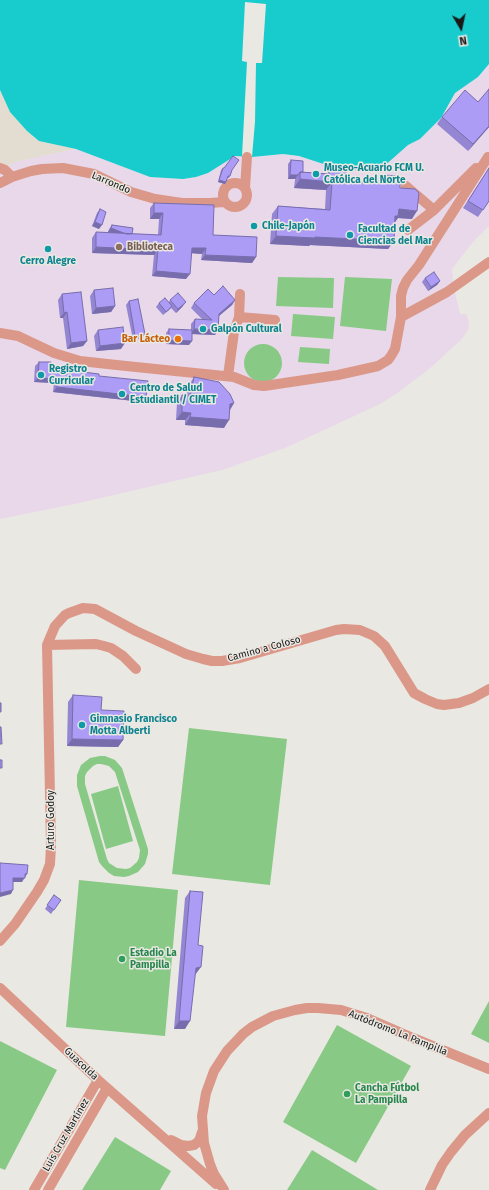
<!DOCTYPE html>
<meta charset="utf-8">
<style>
body{margin:0}
#map{position:relative;width:489px;height:1190px;overflow:hidden;background:#eae8e3;font-family:"Fira Sans",sans-serif}
canvas{display:block}
.north{position:absolute;left:441px;top:8px;width:40px;height:40px;-webkit-text-stroke:3px #eae8e3;paint-order:stroke;rotate:171deg;font-size:11px;font-weight:700;line-height:16px;text-align:center;color:#1a1917}
.north::after{content:'';display:block;margin:auto;width:14px;height:18px;background:#1a1917;clip-path:polygon(50% 0,100% 100%,50% 72%,0 100%)}
</style>
<div id="map">
<canvas width="489" height="1190"></canvas>
<div class="north">N</div>
</div>
<script>
const ctx = document.querySelector('canvas').getContext('2d');
ctx.lineJoin = 'round';
function fill(path, color) { ctx.fillStyle = color; ctx.fill(path, 'evenodd'); }
const poly = rows => new Path2D(rows.map(r => 'M' + r).join(''));
function trace(path, color, width, dash) { ctx.strokeStyle = color; ctx.lineWidth = width; ctx.lineCap = dash ? 'butt' : 'round'; ctx.setLineDash(dash || []); ctx.stroke(path); }
function drawText(font, color, halo, rows, align = 'center') {
  ctx.font = font + ' "Fira Sans",sans-serif'; ctx.lineWidth = 3; ctx.setLineDash([]); ctx.textBaseline = 'middle'; ctx.strokeStyle = halo; ctx.fillStyle = color; for (const [text, x, y, turn = 0] of rows) {
    ctx.save(); ctx.translate(x, y); ctx.rotate((+turn || 0) * Math.PI / 180); ctx.textAlign = isNaN(turn) ? turn : align; if (halo) ctx.strokeText(text, 0, 0); ctx.fillText(text, 0, 0); ctx.restore();
  }
}
fill(poly([
 [0,90,10,112,27,131,39,141,76,149,15,162,0,171]
]), '#e3ddd1');
fill(poly([
 [489,64,489,226,472,243,452,269,454,288,460,314,466,314,469,322,468,330,461,340,429,369,399,392,380,404,285,448,222,470,79,503,0,519,0,171,15,162,76,149,150,177,183,179,196,177,235,155,252,157,283,154,299,156,316,161,408,145,420,139,441,118,455,93,478,77]
]), '#e8d8ea');
fill(poly([
 [278,277,334,278,333,308,276,306],
 [345,277,392,279,386,331,340,326],
 [293,314,335,317,333,339,291,336],
 '244 363a19 19 0 1 1 38 0a19 19 0 1 1-38 0Z',
 [300,347,330,349,329,364,298,362],
 [189,728,287,739,270,885,172,874],
 [100,756,105,756,115,760,122,768,148,849,148,854,145,864,138,872,129,876,124,877,114,876,109,873,102,866,99,862,77,786,77,775,81,765,90,758],
 [97,764,101,764,109,766,115,772,140,850,139,858,137,862,130,868,126,869,117,868,109,863,107,859,85,784,85,776,87,772,93,766],
 [118,786,133,841,106,849,91,794],
 [79,880,178,890,165,1036,66,1027],
 [489,1001,489,1043,471,1034],
 [337,1025,411,1066,356,1163,283,1122],
 [0,1041,57,1070,5,1170,0,1168],
 [115,1137,171,1171,160,1190,82,1190],
 [312,1150,378,1190,287,1190]
]), '#88ca85');
fill(poly([
 [0,0,489,0,489,64,478,77,455,93,441,118,420,139,408,145,382,168,367,171,339,169,299,156,283,154,252,157,235,156,208,173,196,177,183,179,150,177,76,149,39,141,27,131,10,112,0,90]
]), '#18ccce');
fill(poly([
 [245,2,266,4,262,63,256,63,255,122,252,157,242,156,247,62,242,61]
]), '#eae8e3');
trace(poly([
 [0,168,5,170,12,177],
 '223 195a12 12 0 1 1 24 0a12 12 0 1 1-24 0Z',
 [0,183,12,177,31,171,42,169,63,168,94,174,131,192,155,199,182,203,210,203,224,202],
 [406,186,434,210],
 [245,188,247,157],
 [408,230,434,210,476,168],
 [239,317,240,294],
 [401,317,447,292,489,262],
 [0,333,18,336,54,353,80,361,126,366,234,377,254,385,264,386,338,375,378,366,388,360,391,356,395,349,401,317,401,296,403,288,407,280,419,265,488,157],
 [228,376,234,332,239,317,275,320],
 [47,645,96,644,104,646,111,648,123,656,136,669],
 [0,941,15,924,37,892,44,880,50,864,51,846,47,645,55,626,65,615,69,613,83,608,95,609,136,631,186,654,203,659,212,661,222,661,240,658,336,630,344,629,360,630,374,636,385,646,414,693,425,699,437,704,444,705,459,703,473,698,489,689],
 [0,988,98,1080,216,1184],
 [171,1140,181,1145,188,1146,194,1145,199,1141,202,1132],
 [34,1190,98,1080],
 [48,1190,107,1088],
 [224,1190,214,1174,210,1164,204,1143,202,1116,206,1093,214,1071,227,1051,243,1034,252,1027,273,1016,295,1010,307,1008,318,1008,341,1010,367,1018,413,1038,489,1069],
 [430,1190,442,1165,451,1152,465,1135,489,1113]
]), '#db9888', 10);
fill(poly([
 [478,102,489,127,468,151,437,124,442,117],
 [291,160,303,172,327,174,330,170,345,181,378,183,383,175,400,188,412,219,398,218,395,221,394,241,388,249,310,245,309,246,270,244,272,214,278,206,325,209,326,190,294,188,295,180,295,179,288,179,288,164],
 [223,168,232,170,230,176,229,178,227,178,225,184,218,182,221,170],
 [489,168,489,201,478,217,463,208],
 [154,203,213,235,256,257,252,263,201,260,202,254,192,253,186,279,152,276,154,255,92,253,92,238,96,232,111,233,108,232,109,229,112,225,132,234,158,235,159,219,150,219,150,208],
 [100,209,99,229,92,226,97,213],
 [425,278,440,281,437,285,428,291,422,282],
 [94,290,115,306,111,312,92,314,90,296],
 [62,294,87,341,83,346,67,349,63,318,60,318,58,300],
 [214,295,235,300,232,305,219,316,218,330,215,335,192,334,189,345,166,344,166,333,169,329,191,330,191,324,195,319,203,320,191,308,194,303],
 [170,300,183,306,176,313,171,308,163,315,156,307,159,303,169,302],
 [129,301,145,334,142,338,133,340,126,305],
 [98,330,121,349,96,351,94,336],
 [39,362,51,368,99,376,143,402,53,392,54,383,34,382,35,366],
 [194,377,234,403,230,410,224,428,185,425,185,420,176,420,177,403,182,395,186,395,189,385],
 [73,695,101,710,123,740,118,747,67,746,68,702],
 [190,891,195,975,185,1029,174,1029,185,898],
 [54,895,61,900,51,914,45,909]
]), '#9486d3');
fill(poly([
 [489,126,489,127,468,151,473,144],
 [290,175,298,175,295,179,288,179],
 [300,179,332,182,326,190,294,188],
 [219,180,226,182,225,184,218,182],
 [399,209,417,211,412,219,398,218,393,225,390,224],
 [154,213,163,213,159,219,150,219],
 [95,222,102,225,99,229,92,226],
 [111,228,132,236,129,240,108,232],
 [276,236,315,237,394,241,388,249,310,245,309,246,270,244],
 [96,247,158,250,154,255,92,253],
 [192,248,206,248,202,254,188,253],
 [205,255,256,257,252,263,201,260],
 [156,271,190,274,186,279,152,276],
 [440,281,437,285,428,291,431,287],
 [235,300,232,305,215,319,219,314],
 [186,302,183,306,176,313,178,309],
 [115,306,111,312,92,314,96,308],
 [172,306,169,310,163,315],
 [67,312,63,318,60,318,64,313],
 [194,329,218,330,215,335,191,334],
 [145,334,142,338,133,340,135,336],
 [169,340,192,341,189,345,166,344],
 [87,341,83,346,67,349,71,343],
 [125,343,121,349,96,351,100,346],
 [38,378,58,379,54,383,34,382],
 [57,387,146,397,143,402,53,392],
 [234,403,229,411,230,404],
 [182,412,191,413,185,420,176,420],
 [190,417,229,420,224,428,185,425],
 [72,739,123,740,118,747,67,746],
 [25,874,27,874,22,882,11,882,13,878],
 [13,890,11,894,0,897,0,893],
 [201,967,195,975,196,968],
 [179,1021,190,1021,185,1029,174,1029]
]), '#786dac');
const building = poly([
 [489,89,489,126,473,144,442,117,465,90,478,102,489,89],
 [233,156,239,160,232,170,230,176,228,176,226,182,219,180,223,168,224,168,233,156],
 [291,160,303,161,303,172,300,172,298,175,290,175,291,160],
 [489,168,489,201,483,210,468,201,489,168],
 [330,170,346,170,345,181,383,183,383,175,400,176,400,188,415,189,419,193,417,211,399,209,398,216,395,216,394,241,315,237,315,238,276,236,278,206,330,210,332,182,300,179,300,172,329,174,330,170],
 [154,203,214,205,213,235,257,237,256,257,205,255,206,248,192,248,190,274,156,271,158,250,96,247,96,232,161,235,163,213,154,213,154,203],
 [100,209,106,212,102,225,95,222,100,209],
 [112,225,133,228,132,234,126,234,111,228,112,225],
 [434,272,440,281,431,287,425,278,434,272],
 [223,286,235,300,219,314,218,330,194,329,195,319,212,320,194,303,208,289,214,295,223,286],
 [113,288,115,306,96,308,94,290,113,288],
 [81,292,87,341,71,343,67,312,64,313,62,294,81,292],
 [178,293,186,302,178,309,170,300,178,293],
 [165,298,172,306,166,312,159,303,165,298],
 [138,299,145,334,135,336,129,301,138,299],
 [123,327,125,343,100,346,98,330,123,327],
 [169,329,192,330,192,341,169,340,169,329],
 [39,362,51,362,51,368,99,374,99,376,148,381,146,397,57,387,58,379,38,378,39,362],
 [194,377,219,382,230,394,234,403,230,404,229,420,190,417,191,413,182,412,182,395,190,396,194,377],
 [73,695,102,697,101,710,124,711,123,740,72,739,73,695],
 [0,703,1,703,1,712,0,712,0,703],
 [0,727,1,727,2,744,0,744,0,727],
 [0,760,2,760,2,768,0,768,0,760],
 [0,863,28,865,27,874,25,874,25,878,13,878,13,890,0,893,0,863],
 [190,891,203,892,198,945,203,946,201,967,196,968,190,1021,179,1021,190,891],
 [54,895,61,900,54,910,47,905,54,895]
]);
fill(building, '#ac9cf5');
trace(building, '#786dac', 1);
for (const [x, y, r, color] of [
 [316,174,4,"#0f9aa8"],
 [254,226,4,"#0f9aa8"],
 [350,235,4,"#0f9aa8"],
 [119,247,4,"#8d6e63"],
 [48,249,4,"#0f9aa8"],
 [203,329,4,"#0f9aa8"],
 [178,339,4,"#e8710a"],
 [41,375,4,"#0f9aa8"],
 [122,394,4,"#0f9aa8"],
 [82,725,4,"#0f9aa8"],
 [122,959,4,"#2e9e5b"],
 [347,1094,4,"#2e9e5b"]
]) { const dot = new Path2D(); dot.arc(x, y, r, 0, 2 * Math.PI); ctx.fillStyle = color; ctx.fill(dot); trace(dot, '#eae8e3', 1.5); }
drawText('bold 10px', '#0d838f', '#eae8e3', [
 ["Museo-Acuario FCM U.",324,168],
 ["Católica del Norte",324,180],
 ["Chile-Japón",262,226],
 ["Facultad de",358,229],
 ["Ciencias del Mar",358,241],
 ["Cerro Alegre",48,261,"center"],
 ["Galpón Cultural",211,329],
 ["Registro",49,369],
 ["Curricular",49,381],
 ["Centro de Salud",130,388],
 ["Estudiantil / CIMET",130,400],
 ["Gimnasio Francisco",90,719],
 ["Motta Alberti",90,731]
], 'left');
drawText('10px', '#1a1917', '#eae8e3', [
 ["Larrondo",111,183,23],
 ["Camino a Coloso",264,649,-15],
 ["Arturo Godoy",51,820,-90],
 ["Autódromo La Pampilla",398,1033,22],
 ["Guacolda",81,1064,43],
 ["Luis Cruz Martínez",66,1135,-60]
]);
drawText('bold 10px', '#785e54', '#eae8e3', [
 ["Biblioteca",127,247]
], 'left');
drawText('bold 10px', '#c56008', '#eae8e3', [
 ["Bar Lácteo",170,339]
], 'right');
drawText('bold 10px', '#27864d', '#eae8e3', [
 ["Estadio La",130,953],
 ["Pampilla",130,965],
 ["Cancha Fútbol",355,1088],
 ["La Pampilla",355,1100]
], 'left');
</script>
